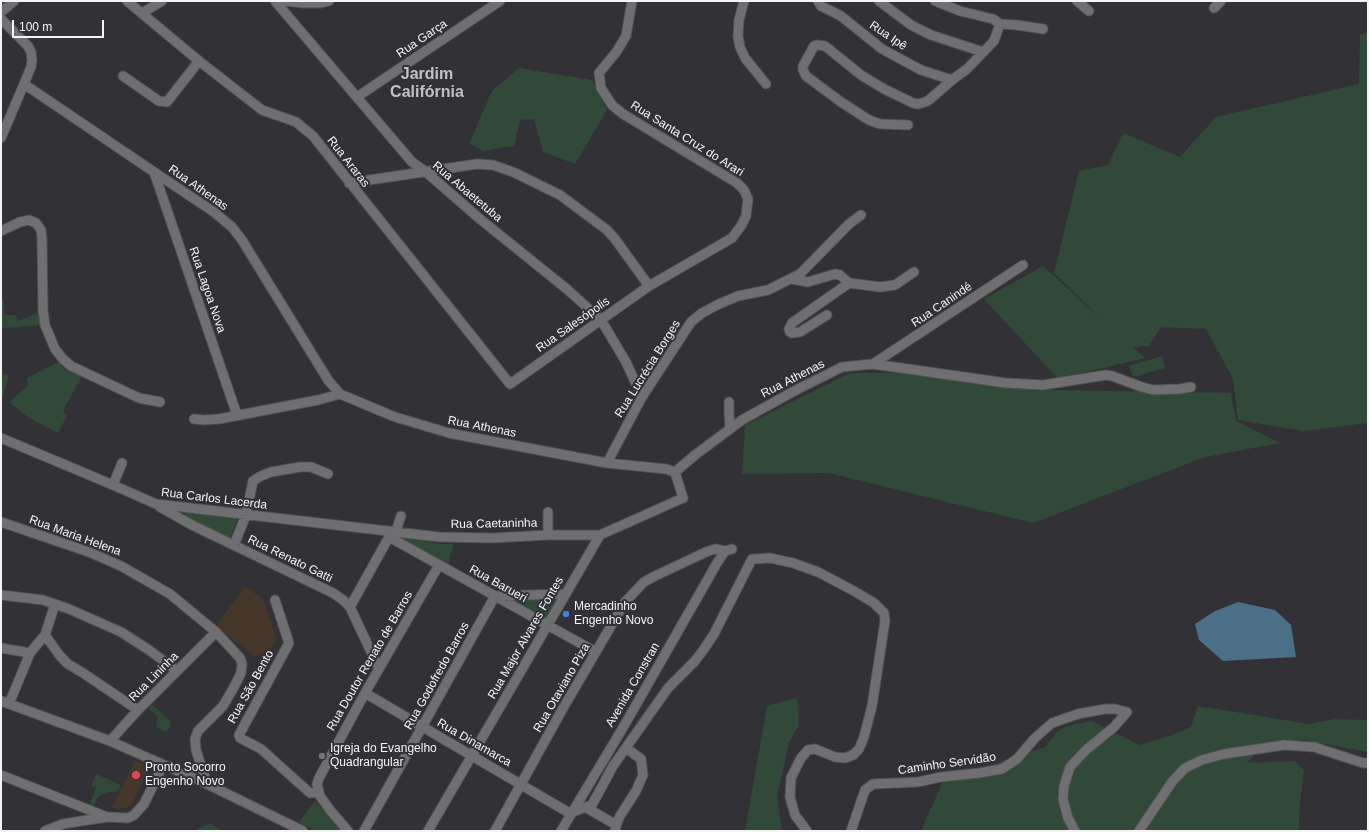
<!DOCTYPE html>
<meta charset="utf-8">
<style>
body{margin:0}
#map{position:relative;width:1369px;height:832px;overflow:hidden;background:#323136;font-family:Helvetica,sans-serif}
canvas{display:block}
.frame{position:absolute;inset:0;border:2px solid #f4f3f6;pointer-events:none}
.scale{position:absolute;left:12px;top:20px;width:92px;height:18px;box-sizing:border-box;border:2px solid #f4f3f6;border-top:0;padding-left:5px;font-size:12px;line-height:14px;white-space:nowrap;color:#f4f3f6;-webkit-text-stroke:3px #323136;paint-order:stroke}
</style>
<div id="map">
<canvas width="1369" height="832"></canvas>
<div class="frame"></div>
<div class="scale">100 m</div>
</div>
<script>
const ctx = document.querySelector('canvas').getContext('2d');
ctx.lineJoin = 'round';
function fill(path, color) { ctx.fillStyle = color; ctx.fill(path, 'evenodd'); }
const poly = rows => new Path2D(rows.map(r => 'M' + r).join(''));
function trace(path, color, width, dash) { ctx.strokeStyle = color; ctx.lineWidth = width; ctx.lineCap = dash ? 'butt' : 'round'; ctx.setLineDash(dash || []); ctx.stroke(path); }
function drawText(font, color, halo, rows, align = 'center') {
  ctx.font = font + ' Helvetica,sans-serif'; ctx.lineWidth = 4; ctx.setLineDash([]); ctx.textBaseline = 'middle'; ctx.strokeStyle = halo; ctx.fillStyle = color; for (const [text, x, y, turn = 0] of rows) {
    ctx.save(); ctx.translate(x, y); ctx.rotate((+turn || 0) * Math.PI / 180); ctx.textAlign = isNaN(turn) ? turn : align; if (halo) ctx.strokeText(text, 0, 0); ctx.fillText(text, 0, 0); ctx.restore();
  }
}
fill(poly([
 [245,586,263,599,276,638,275,644,271,648,255,657,216,626],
 [135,760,144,764,145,763,151,765,131,806,126,809,122,807,118,810,112,807]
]), '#453729');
fill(poly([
 [1368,32,1368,423,1303,431,1238,420,1233,379,1206,329,1161,327,1149,346,1133,347,1145,358,1058,379,984,299,1043,266,1105,322,1054,273,1079,171,1108,165,1123,133,1180,157,1216,117,1359,84,1360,35],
 [519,68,592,80,607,110,575,164,543,152,534,119,520,120,514,146,498,148,484,151,469,144,492,91],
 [1,299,4,300,5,315,16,315,18,321,40,312,43,325,1,328],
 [1162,356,1165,368,1133,377,1129,366],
 [59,362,65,370,82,376,63,411,67,416,58,433,29,418,9,402,28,386,27,378],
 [850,373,899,373,1053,390,1231,393,1236,421,1280,443,1205,457,1033,523,828,473,742,474,745,425],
 [1,374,9,375,2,400,1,400],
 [189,513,238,518,230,538,183,517,183,514],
 [397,536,440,544,454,544,450,556,449,565],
 [560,596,545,620,516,603,515,601,516,599],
 [797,698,799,725,789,742,777,796,782,831,745,831,767,706],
 [152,704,171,722,169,726,170,727,166,732,156,727,158,717,149,709],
 [1198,706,1309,724,1335,719,1368,720,1368,752,1305,740,1270,742,1246,763,1295,761,1304,770,1300,804,1299,827,1297,831,921,831,943,781,1045,747,1058,731,1067,726,1092,721,1139,745,1169,736,1191,727],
 [96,774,121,785,118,791,106,793,101,795,97,798,94,807,89,805,96,788,91,786],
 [315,801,342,831,315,831,299,822],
 [211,824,222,831,194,831,205,825]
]), '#314938');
fill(poly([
 [1238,602,1275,610,1291,625,1296,657,1223,661,1199,640,1195,624,1215,611]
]), '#4b6f87');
const minor = poly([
 [127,1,199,61,262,110,296,122,313,136,510,384,649,286,732,238,741,226,746,216,748,199,744,190,737,183,623,114,612,105,601,88,599,73,617,51,626,36,632,1],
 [275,1,412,162,426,172,480,219,568,290,601,320,626,362,642,397],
 [285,1,303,3,321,3,329,1],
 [744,1,739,20,738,36,740,47,745,58,766,84],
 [818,1,821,6,841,16,882,49,921,70,952,80],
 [879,1,911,25,931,35,983,52],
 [935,1,960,11,993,19,1000,24,1017,25,1043,29],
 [1077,1,1089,11],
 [1214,8,1221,1],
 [1,12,14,1],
 [142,13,162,1],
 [1,19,28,46,31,52,32,60,31,67,24,84,1,138],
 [123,76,159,101,167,102,199,61],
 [24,84,154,172,214,212,232,227,242,240,328,380,340,394,395,417,449,433,607,463,666,469,675,472,695,455,742,420,796,390,842,367,873,364,1006,383,1043,385,1106,375,1112,376,1142,387,1153,390,1180,389,1191,387],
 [357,97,500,1],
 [908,125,880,124,869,120,841,102,806,76,803,70,803,66,814,46,817,45,825,46,861,75,884,89,913,103,918,104,925,102,929,100,952,80,967,69,994,41,1000,24],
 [154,172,237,415],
 [349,183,477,164,493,165,513,172,560,195,607,230,615,239,649,286],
 [1,231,20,222,29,220,36,223,41,230,42,239,43,310,45,325,55,349,63,359,71,366,139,398,160,402],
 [792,279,808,282,835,274,840,275,849,283,792,323,789,329,790,332,792,333,800,332,827,315],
 [849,283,880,287,888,286,895,285,914,272],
 [873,364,1023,265],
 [729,402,729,412,730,428],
 [194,419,204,420,219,419,318,400,340,394],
 [1,438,113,485,156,504,439,537,492,538,548,535,600,535],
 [607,463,642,397,691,322,702,313,719,304,738,296,768,290,800,274,849,224,861,215],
 [113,485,122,463],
 [160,507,192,525,333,593,343,600,350,607,379,669],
 [1,522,89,552,121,566,170,594,216,632,240,658,242,664,241,673,234,687,223,706,198,731,195,739,196,750,207,784],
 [396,531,401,516],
 [548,535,548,512],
 [389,537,596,652],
 [234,545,246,515,253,481,261,476,271,472,300,467,311,467,328,474],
 [1,595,43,600,69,609,121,632,149,650,177,671],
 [275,600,289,643,239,735,240,738,261,749,310,793,319,792],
 [350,607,389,537,389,531],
 [45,635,60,656,68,664,83,673,138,710],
 [1,648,30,653],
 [365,693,571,814],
 [1,701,110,741,207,784,303,831],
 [9,704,30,653,45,635,55,604],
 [110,741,138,710,216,632],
 [1,775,107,817],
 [587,808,616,825],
 [572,812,592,805,613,766,668,688,695,661,704,649,714,634,752,559,770,558,793,563,818,572,854,591,874,603,884,613,885,621,872,706,864,737,859,749,853,755,845,758,835,757,815,749,808,750,801,758,791,778,790,797,795,815,807,831],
 [45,831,63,824,81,821,108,817,128,818,134,815,144,804,163,765],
 [348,831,330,810,320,796,317,784,319,778,365,693,439,565],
 [364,831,495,596,566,594],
 [428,831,600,535,683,498,675,472],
 [495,831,562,710,625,602,644,582,653,577,706,552,715,549,725,551,732,549],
 [561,831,624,726,717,563,725,551],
 [615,831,617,823,620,816,636,791,643,775,641,759,626,748],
 [851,831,865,790,873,784,918,782,941,777,979,773,1002,769,1017,759,1035,738,1052,723,1078,714,1105,709,1115,709,1127,712,1114,727,1086,750,1070,767,1064,786,1063,799,1068,818,1075,831],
 [1139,831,1172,782,1185,768,1202,760,1224,754,1284,745,1314,747,1363,763,1368,763]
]);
trace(minor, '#515055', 11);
trace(minor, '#6f6f71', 9);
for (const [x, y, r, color] of [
 [566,614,4,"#3f7fe0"],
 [322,756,4,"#6b7280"],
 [136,775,5,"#e0444e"]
]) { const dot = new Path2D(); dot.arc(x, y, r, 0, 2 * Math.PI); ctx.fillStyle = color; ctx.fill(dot); trace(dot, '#323136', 1.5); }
drawText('12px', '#f4f3f6', '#323136', [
 ["Rua Ipê",888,36,34],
 ["Rua Garça",422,39,-34],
 ["Rua Santa Cruz do Arari",687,139,32],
 ["Rua Araras",348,162,52],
 ["Rua Athenas",198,188,35],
 ["Rua Abaetetuba",467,192,40],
 ["Rua Lagoa Nova",207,290,71],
 ["Rua Canindé",942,305,-34],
 ["Rua Salesópolis",573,325,-35],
 ["Rua Lucrécia Borges",648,369,-58],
 ["Rua Athenas",793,379,-27],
 ["Rua Athenas",482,427,11],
 ["Rua Carlos Lacerda",214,499,7],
 ["Rua Caetaninha",494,524,-1],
 ["Rua Maria Helena",75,536,20],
 ["Rua Renato Gatti",290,559,26],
 ["Rua Barueri",498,584,29],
 ["Rua Major Alvares Fontes",526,638,-60],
 ["Rua Doutor Renato de Barros",370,661,-60],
 ["Rua Godofredo Barros",437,676,-61],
 ["Rua Lininha",154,677,-45],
 ["Avenida Constran",633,685,-60],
 ["Rua São Bento",251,687,-61],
 ["Rua Otaviano Piza",562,688,-60],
 ["Rua Dinamarca",474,743,30],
 ["Caminho Servidão",947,764,-8]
]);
drawText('12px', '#f4f3f6', '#323136', [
 ["Mercadinho",574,607],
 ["Engenho Novo",574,621],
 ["Igreja do Evangelho",330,749],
 ["Quadrangular",330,763],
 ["Pronto Socorro",145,768],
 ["Engenho Novo",145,782]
], 'left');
drawText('bold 16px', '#c1c0c5', '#323136', [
 ["Jardim",427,75],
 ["Califórnia",427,93]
]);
</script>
